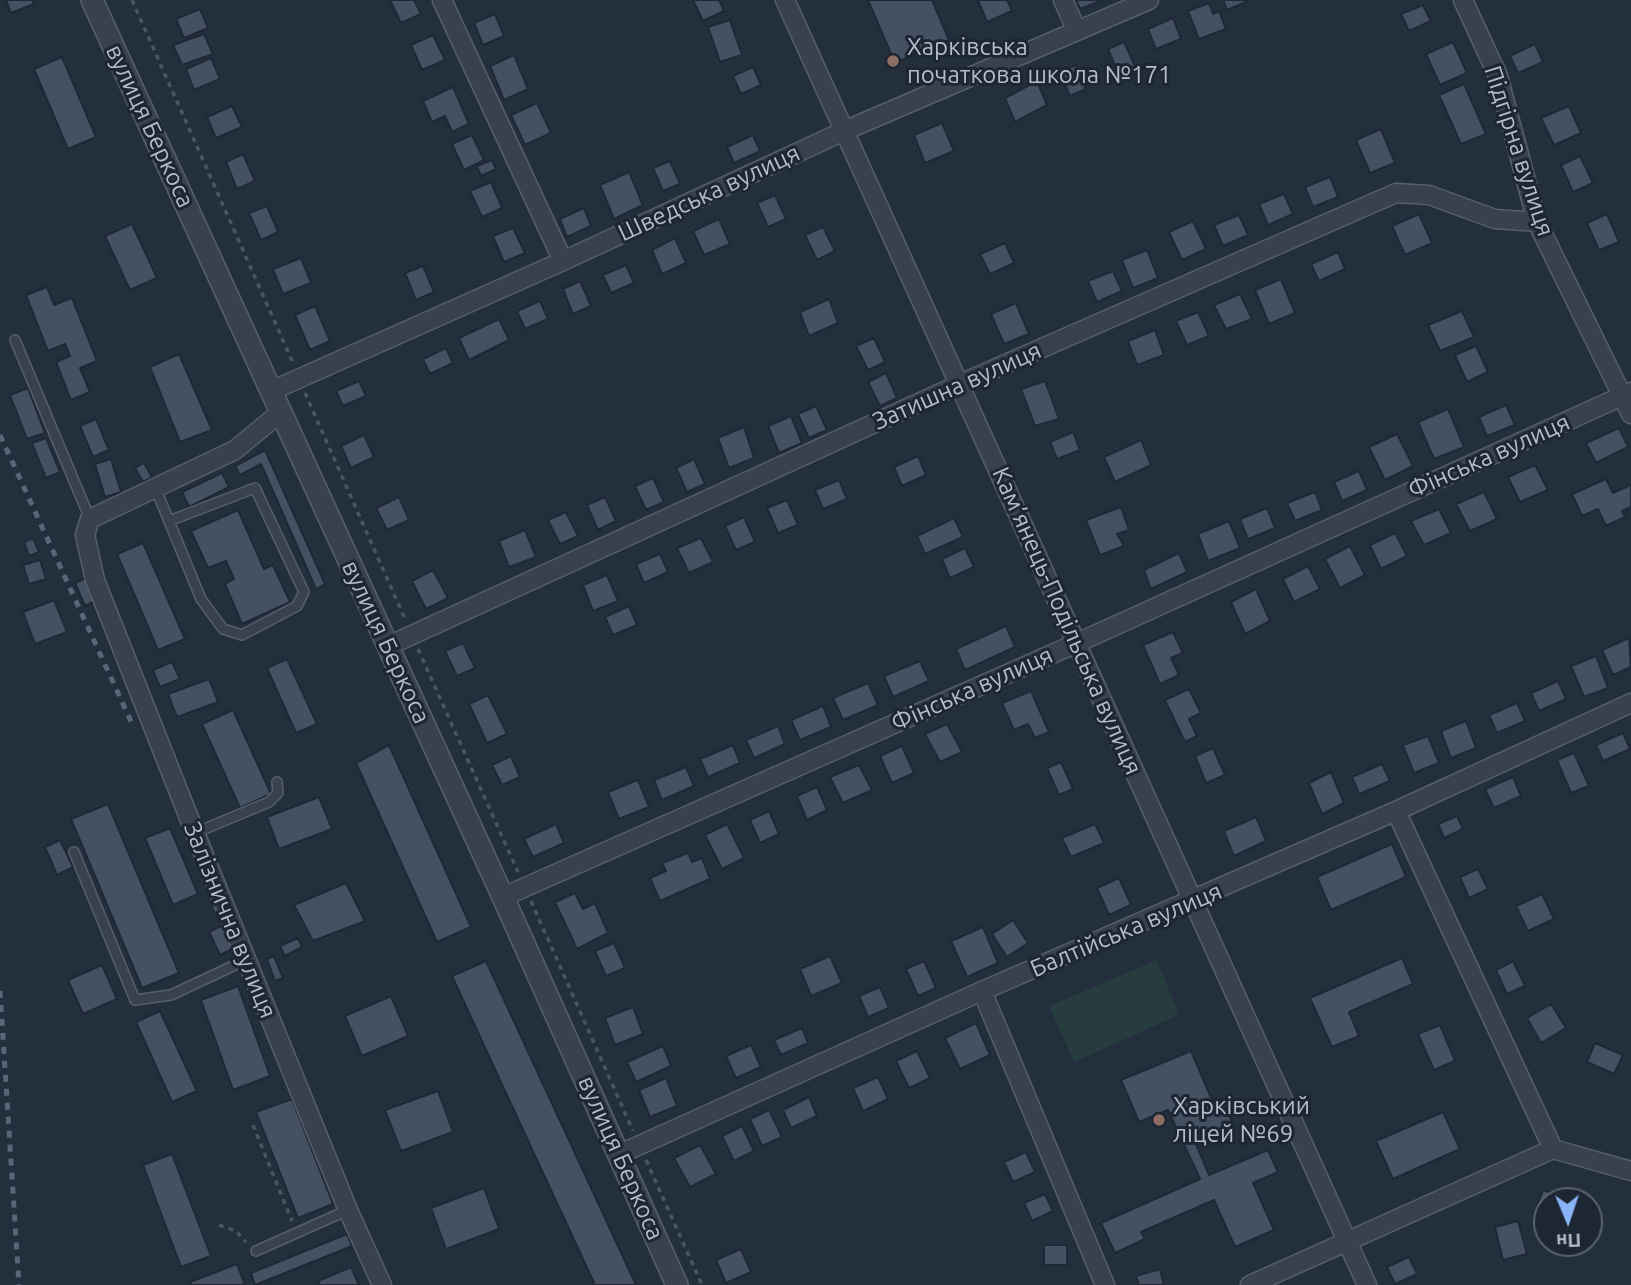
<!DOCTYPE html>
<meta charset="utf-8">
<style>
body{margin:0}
#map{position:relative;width:1631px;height:1285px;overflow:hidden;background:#242f3e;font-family:Ubuntu,sans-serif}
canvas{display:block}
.north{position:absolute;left:1533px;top:1187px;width:70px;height:70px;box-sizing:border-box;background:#1d2633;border:2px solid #59626f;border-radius:50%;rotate:178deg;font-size:19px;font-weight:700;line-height:28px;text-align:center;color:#b4bcc9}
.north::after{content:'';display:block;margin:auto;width:24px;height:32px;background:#8ab4f8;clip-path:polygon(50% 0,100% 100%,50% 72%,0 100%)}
</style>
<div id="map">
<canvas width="1631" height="1285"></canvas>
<div class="north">Пн</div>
</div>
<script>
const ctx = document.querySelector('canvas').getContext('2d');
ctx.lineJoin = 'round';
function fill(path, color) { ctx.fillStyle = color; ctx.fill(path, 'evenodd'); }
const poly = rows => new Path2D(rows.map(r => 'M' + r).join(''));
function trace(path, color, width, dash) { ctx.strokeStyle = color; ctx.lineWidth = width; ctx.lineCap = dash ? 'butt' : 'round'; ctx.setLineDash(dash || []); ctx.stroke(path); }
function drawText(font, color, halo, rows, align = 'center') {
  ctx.font = font + ' Ubuntu,sans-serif'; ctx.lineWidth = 6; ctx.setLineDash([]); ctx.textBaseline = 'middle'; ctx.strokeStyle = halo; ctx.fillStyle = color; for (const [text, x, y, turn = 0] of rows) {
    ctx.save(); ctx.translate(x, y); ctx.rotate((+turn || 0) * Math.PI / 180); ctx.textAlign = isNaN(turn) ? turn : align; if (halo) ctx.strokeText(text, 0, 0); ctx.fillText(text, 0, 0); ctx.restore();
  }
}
fill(poly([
 [1157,960,1179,1015,1074,1062,1049,1006]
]), '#263c3f');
const building = poly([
 [6,0,32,0,34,4,11,13,6,0],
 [390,0,414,0,421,14,401,23,390,0],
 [693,0,719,0,724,11,703,21,693,0],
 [868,0,932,0,949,40,895,63,868,0],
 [978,0,1007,0,1012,11,987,22,978,0],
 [1076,0,1103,0,1080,9,1076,0],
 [1223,0,1250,0,1227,10,1223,0],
 [1209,3,1213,14,1219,11,1226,29,1199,39,1188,11,1209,3],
 [1423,5,1431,21,1409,31,1401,14,1423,5],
 [200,9,208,28,184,38,176,19,200,9],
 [495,14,504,36,483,45,474,23,495,14],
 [1173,18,1181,39,1156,49,1148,29,1173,18],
 [730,20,742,55,720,62,708,27,730,20],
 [204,34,213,54,182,65,173,45,204,34],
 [433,35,445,60,422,70,411,45,433,35],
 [1124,42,1135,66,1118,73,1108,49,1124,42],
 [1453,42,1467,73,1440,85,1426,54,1453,42],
 [1535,44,1543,62,1518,73,1510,56,1535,44],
 [514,55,528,89,504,100,490,66,514,55],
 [62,57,96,137,68,149,34,69,62,57],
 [211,58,220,79,194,90,186,69,211,58],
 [1076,65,1086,89,1070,96,1060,72,1076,65],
 [753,67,761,85,741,94,733,76,753,67],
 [1037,81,1047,105,1015,122,1005,98,1037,81],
 [1464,84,1486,134,1461,144,1439,95,1464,84],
 [453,87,469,124,452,132,445,116,432,122,423,101,453,87],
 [537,103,551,133,525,145,511,115,537,103],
 [232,106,242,127,216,138,207,117,232,106],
 [1569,106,1581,133,1554,145,1541,118,1569,106],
 [942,123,954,151,925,163,914,135,942,123],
 [1381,129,1395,163,1370,173,1356,140,1381,129],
 [472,135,484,160,464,170,452,144,472,135],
 [753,135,760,151,734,163,727,147,753,135],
 [243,154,255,181,237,189,226,162,243,154],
 [1580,156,1593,183,1573,192,1561,165,1580,156],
 [492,160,496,169,481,176,477,166,492,160],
 [670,161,680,184,663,191,653,168,670,161],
 [629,172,643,205,614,219,600,185,629,172],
 [1330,177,1338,197,1313,207,1305,187,1330,177],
 [491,182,502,208,482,217,470,191,491,182],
 [1284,194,1293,214,1268,225,1259,204,1284,194],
 [775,195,786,219,768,227,757,203,775,195],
 [267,206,278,232,261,240,249,213,267,206],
 [584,208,591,226,567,237,560,219,584,208],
 [1419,214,1432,243,1405,255,1392,226,1419,214],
 [1607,214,1619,242,1599,250,1587,223,1607,214],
 [1239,215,1248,235,1223,246,1214,225,1239,215],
 [719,219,730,244,704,255,693,231,719,219],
 [1193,221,1206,249,1182,260,1169,232,1193,221],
 [132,224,157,278,130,290,105,236,132,224],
 [823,227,835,251,817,260,805,235,823,227],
 [513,228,525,253,504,262,493,236,513,228],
 [675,238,686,263,662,274,652,250,675,238],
 [1005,243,1014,263,990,274,980,254,1005,243],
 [1147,250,1158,278,1133,288,1122,260,1147,250],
 [1338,252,1345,269,1319,281,1311,264,1338,252],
 [301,258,311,283,283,294,273,269,301,258],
 [626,265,634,283,611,293,603,275,626,265],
 [423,266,434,292,416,300,405,273,423,266],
 [1113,271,1122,291,1097,302,1088,281,1113,271],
 [1281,279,1295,313,1269,324,1255,290,1281,279],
 [580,281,591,306,573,314,563,289,580,281],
 [47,287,54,305,72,298,97,361,80,368,90,392,71,400,56,362,70,356,65,344,48,351,26,295,47,287],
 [1240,294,1252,319,1226,329,1214,305,1240,294],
 [829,299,838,323,809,336,800,312,829,299],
 [540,301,548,319,525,329,517,311,540,301],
 [1016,303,1029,334,1004,344,991,314,1016,303],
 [315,306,330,341,310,350,295,315,315,306],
 [1462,311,1474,337,1440,351,1428,325,1462,311],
 [1198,312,1209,336,1187,345,1176,321,1198,312],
 [499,319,509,340,469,360,459,338,499,319],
 [1155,330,1164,355,1137,365,1128,341,1155,330],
 [874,338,885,362,868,370,856,346,874,338],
 [1476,346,1488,372,1467,382,1455,355,1476,346],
 [446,348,453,363,430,374,423,359,446,348],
 [179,354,212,430,180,442,150,367,179,354],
 [886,373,897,398,880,406,868,382,886,373],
 [359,381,366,396,343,406,336,391,359,381],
 [1045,381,1059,419,1035,426,1021,389,1045,381],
 [28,388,45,433,27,439,10,395,28,388],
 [1506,405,1515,425,1487,436,1479,417,1506,405],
 [816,406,827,430,809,438,798,414,816,406],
 [1448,409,1464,447,1434,459,1418,422,1448,409],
 [791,416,802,443,779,453,768,426,791,416],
 [96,419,109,450,93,457,80,426,96,419],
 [744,427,754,458,729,468,718,438,744,427],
 [1619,428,1628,447,1596,463,1586,443,1619,428],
 [1073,432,1080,450,1057,459,1050,442,1073,432],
 [1397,434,1413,466,1385,480,1369,447,1397,434],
 [364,435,374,457,351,468,341,446,364,435],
 [46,438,60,472,46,478,32,443,46,438],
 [1141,440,1151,465,1115,482,1104,457,1141,440],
 [265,450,325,584,316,589,261,464,240,475,235,466,265,450],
 [918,456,926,475,902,486,894,467,918,456],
 [111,459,121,492,105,497,95,464,111,459],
 [694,459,705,484,687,492,676,468,694,459],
 [144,463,152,477,143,482,135,468,144,463],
 [1535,465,1548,490,1520,502,1508,477,1535,465],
 [1359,471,1367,490,1342,501,1334,482,1359,471],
 [222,473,229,487,189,507,182,492,222,473],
 [653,478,664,502,646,510,635,486,653,478],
 [1606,479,1613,493,1631,485,1631,507,1622,511,1625,517,1606,526,1598,509,1582,516,1572,494,1606,479],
 [839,480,847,499,823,509,815,490,839,480],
 [1315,492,1322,510,1295,521,1287,503,1315,492],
 [1484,492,1497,519,1470,531,1456,504,1484,492],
 [399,497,409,520,387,530,376,508,399,497],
 [605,497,616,521,598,530,587,505,605,497],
 [787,500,798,525,778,533,767,508,787,500],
 [1121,507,1129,530,1117,534,1124,546,1100,555,1086,520,1121,507],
 [1267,508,1275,528,1248,539,1240,519,1267,508],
 [1439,509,1451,533,1424,545,1411,521,1439,509],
 [238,510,264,569,273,565,290,602,242,624,225,584,234,579,226,561,208,568,191,531,238,510],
 [566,512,578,536,560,544,548,520,566,512],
 [744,517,755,542,736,550,725,526,744,517],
 [954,518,963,537,925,554,917,536,954,518],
 [1229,521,1240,548,1208,561,1198,534,1229,521],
 [525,530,536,557,509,567,499,541,525,530],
 [1395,533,1407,556,1381,569,1370,545,1395,533],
 [33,538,39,552,29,556,24,542,33,538],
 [701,538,713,562,689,573,677,548,701,538],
 [143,543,185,639,158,650,117,554,143,543],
 [1350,546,1365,575,1340,588,1325,559,1350,546],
 [965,548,974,567,950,578,942,559,965,548],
 [1179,553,1187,572,1151,589,1144,570,1179,553],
 [660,554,668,572,644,583,636,564,660,554],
 [40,560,46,579,29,584,23,565,40,560],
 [1308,566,1320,589,1294,602,1283,579,1308,566],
 [433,570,448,598,426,609,412,581,433,570],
 [607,575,618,601,593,611,583,585,607,575],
 [90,576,100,599,85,606,75,583,90,576],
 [1256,589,1270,621,1245,634,1231,602,1256,589],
 [54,600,67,632,35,644,23,612,54,600],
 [629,606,637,625,613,635,605,617,629,606],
 [1006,626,1015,647,965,670,956,649,1006,626],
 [1173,632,1183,653,1171,658,1179,675,1160,684,1143,645,1173,632],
 [1629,638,1631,667,1613,675,1602,650,1629,638],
 [463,643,475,668,457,676,445,651,463,643],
 [1596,656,1608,688,1584,697,1571,666,1596,656],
 [287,659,317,724,296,733,267,668,287,659],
 [920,661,929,681,893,697,884,676,920,661],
 [172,662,180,679,160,687,153,670,172,662],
 [209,679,218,702,177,717,168,694,209,679],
 [1558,681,1566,699,1539,711,1531,693,1558,681],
 [868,683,878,705,843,720,833,698,868,683],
 [1189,689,1201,713,1189,719,1197,736,1185,742,1165,700,1189,689],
 [1031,691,1049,732,1035,738,1028,724,1014,730,1002,703,1031,691],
 [488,695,507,734,487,743,469,704,488,695],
 [1517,703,1525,721,1497,733,1489,715,1517,703],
 [823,706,831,727,800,740,791,720,823,706],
 [233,710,271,794,240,808,202,724,233,710],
 [1466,721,1476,748,1451,758,1441,731,1466,721],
 [947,724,962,752,940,762,925,734,947,724],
 [778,726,785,744,754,758,746,740,778,726],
 [1623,733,1630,749,1603,761,1596,745,1623,733],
 [1428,736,1439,763,1414,773,1403,745,1428,736],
 [389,745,471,927,437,942,356,763,389,745],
 [733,745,740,763,708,777,700,759,733,745],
 [902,746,914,773,892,783,880,756,902,746],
 [1213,748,1225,775,1206,783,1195,756,1213,748],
 [1574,753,1589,786,1571,793,1557,760,1574,753],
 [511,756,520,777,502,785,492,765,511,756],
 [1061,762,1073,789,1059,795,1047,768,1061,762],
 [1382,764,1390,781,1359,794,1352,777,1382,764],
 [859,765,872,790,843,803,830,777,859,765],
 [686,767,694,786,662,800,654,780,686,767],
 [1331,772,1344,803,1322,814,1309,783,1331,772],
 [1513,777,1521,796,1494,808,1485,789,1513,777],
 [638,780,649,807,619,819,608,792,638,780],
 [817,787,827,810,807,820,797,796,817,787],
 [319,797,332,829,279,849,267,817,319,797],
 [108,804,179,973,142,988,71,819,108,804],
 [769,811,779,834,760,843,750,820,769,811],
 [1457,816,1463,829,1444,838,1438,824,1457,816],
 [1256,817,1266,841,1234,856,1224,831,1256,817],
 [556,824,564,843,533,857,524,839,556,824],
 [727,824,744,858,722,869,705,835,727,824],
 [1095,824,1104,843,1071,857,1062,838,1095,824],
 [170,828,198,894,173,905,145,838,170,828],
 [60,840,73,867,57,875,45,847,60,840],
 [1392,844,1406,877,1331,910,1317,877,1392,844],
 [688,853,692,862,702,858,710,879,660,901,650,878,666,871,662,863,688,853],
 [1478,869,1488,889,1469,898,1460,877,1478,869],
 [1119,878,1131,905,1109,915,1097,888,1119,878],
 [346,883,365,921,313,941,294,905,346,883],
 [575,893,583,909,595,903,608,933,577,949,555,902,575,893],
 [1542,894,1554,919,1528,931,1516,906,1542,894],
 [1013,920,1028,943,1007,957,992,934,1013,920],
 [223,925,234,948,220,955,209,932,223,925],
 [983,927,998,963,967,977,951,941,983,927],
 [298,938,302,947,285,956,280,946,298,938],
 [614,943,625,968,606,976,595,951,614,943],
 [274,956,283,978,275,981,267,959,274,956],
 [830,956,842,983,811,996,800,969,830,956],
 [1402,958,1413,984,1349,1012,1359,1036,1332,1047,1310,998,1402,958],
 [486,961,636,1285,595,1285,505,1091,452,976,486,961],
 [924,961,936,988,918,996,906,969,924,961],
 [1513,961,1525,986,1507,994,1496,970,1513,961],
 [102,965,117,999,83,1014,68,980,102,965],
 [238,986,270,1076,233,1090,201,1000,238,986],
 [880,987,889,1008,868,1017,859,996,880,987],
 [391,996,408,1036,362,1056,345,1016,391,996],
 [1551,1004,1566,1028,1541,1043,1527,1018,1551,1004],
 [633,1007,643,1034,615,1045,605,1018,633,1007],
 [160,1011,197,1091,172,1102,136,1022,160,1011],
 [976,1023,990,1055,960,1069,945,1038,976,1023],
 [1440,1025,1455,1061,1434,1070,1418,1034,1440,1025],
 [802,1028,808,1043,781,1055,774,1040,802,1028],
 [1595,1043,1623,1055,1614,1074,1587,1062,1595,1043],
 [751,1045,761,1067,736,1078,726,1056,751,1045],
 [663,1046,671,1066,636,1082,627,1062,663,1046],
 [917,1051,930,1078,909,1088,896,1061,917,1051],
 [1191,1051,1215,1107,1224,1103,1233,1124,1199,1139,1201,1142,1196,1144,1209,1175,1268,1150,1278,1172,1253,1183,1274,1230,1235,1247,1214,1200,1141,1232,1145,1239,1115,1253,1101,1223,1200,1179,1168,1110,1139,1122,1121,1080,1191,1051],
 [878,1077,888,1099,863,1111,853,1088,878,1077],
 [666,1078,677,1106,650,1117,639,1090,666,1078],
 [438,1091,453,1132,401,1151,385,1110,438,1091],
 [809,1097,817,1116,791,1128,783,1110,809,1097],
 [292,1099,333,1204,298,1218,256,1112,292,1099],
 [769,1110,782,1137,762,1146,750,1119,769,1110],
 [1443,1112,1460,1149,1393,1179,1376,1141,1443,1112],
 [742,1126,754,1151,734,1161,722,1136,742,1126],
 [700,1145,716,1174,690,1187,674,1158,700,1145],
 [1026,1152,1035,1172,1013,1182,1004,1162,1026,1152],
 [172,1154,211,1256,181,1267,143,1165,172,1154],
 [484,1188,499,1229,446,1249,431,1208,484,1188],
 [1543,1190,1576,1201,1547,1201,1547,1220,1533,1216,1543,1190],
 [1045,1194,1053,1211,1032,1221,1024,1203,1045,1194],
 [1518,1221,1527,1254,1503,1260,1495,1227,1518,1221],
 [347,1234,352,1246,255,1285,251,1273,347,1234],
 [1044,1245,1067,1245,1067,1265,1044,1265,1044,1245],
 [741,1249,751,1272,726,1283,716,1260,741,1249],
 [1409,1257,1417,1274,1395,1284,1387,1267,1409,1257],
 [237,1264,245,1285,191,1285,190,1282,237,1264],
 [351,1267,359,1285,320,1285,318,1281,351,1267],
 [1160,1269,1164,1285,1139,1285,1136,1276,1160,1269]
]);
fill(building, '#455162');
trace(building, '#1f2835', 2);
const service = poly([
 [15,340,90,519],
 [155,487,201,599,223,629,242,635,297,606,304,592,255,488,169,521],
 [195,833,269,802,278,793,277,782],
 [74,852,135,1000,171,995,246,960],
 [256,1251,348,1210]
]);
const minor = poly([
 [442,0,563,261],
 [785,0,1367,1285],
 [1063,0,1077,31],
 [1463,0,1498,76,1537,222,1631,414],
 [271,391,563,261,844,131,1149,0],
 [282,411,235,450,90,519,85,535,95,580,195,833,348,1210,382,1285],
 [388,646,960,384,1396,193,1429,195,1495,219,1537,222],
 [503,897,1077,643,1631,392],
 [982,991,1105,1285],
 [1553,1149,1631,1171],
 [620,1154,982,991,1396,811,1631,703],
 [1250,1285,1553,1149,1396,811]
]);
const tertiary = poly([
 [92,0,503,897,677,1285]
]);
trace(service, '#565f6c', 12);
trace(minor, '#565f6c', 21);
trace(tertiary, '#565f6c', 24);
trace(poly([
 [132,0,293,363],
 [305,393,405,619],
 [418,649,518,872],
 [531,901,633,1131],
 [253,1125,292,1221],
 [646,1160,702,1285],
 [219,1225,236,1231,246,1242]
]), '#44595c', 3.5, [5, 5]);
trace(service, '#38414e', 9);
trace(minor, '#38414e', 18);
trace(tertiary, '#38414e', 21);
trace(poly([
 [0,435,134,728],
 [0,991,19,1285]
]), '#5a6575', 5, [7, 7]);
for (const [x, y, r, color] of [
 [893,61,7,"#8d6e63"],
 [1159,1120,7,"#8d6e63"]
]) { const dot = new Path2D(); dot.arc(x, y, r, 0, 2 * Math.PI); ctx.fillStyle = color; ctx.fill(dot); trace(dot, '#1d2633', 2.5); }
drawText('24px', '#b4bcc9', '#1d2633', [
 ["Харківська",907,47],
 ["початкова школа №171",907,75],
 ["Харківський",1173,1106],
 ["ліцей №69",1173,1134]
], 'left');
drawText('24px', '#b4bcc9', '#1d2633', [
 ["вулиця Беркоса",150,126,65],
 ["Підгірна вулиця",1519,151,72],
 ["Шведська вулиця",709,193,-25],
 ["Затишна вулиця",957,386,-24],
 ["Фінська вулиця",1489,456,-24],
 ["Кам’янець-Подільська вулиця",1067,621,66],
 ["вулиця Беркоса",386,642,65],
 ["Фінська вулиця",972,689,-24],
 ["Залізнична вулиця",230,920,68],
 ["Балтійська вулиця",1126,930,-23],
 ["вулиця Беркоса",621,1158,66]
]);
</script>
